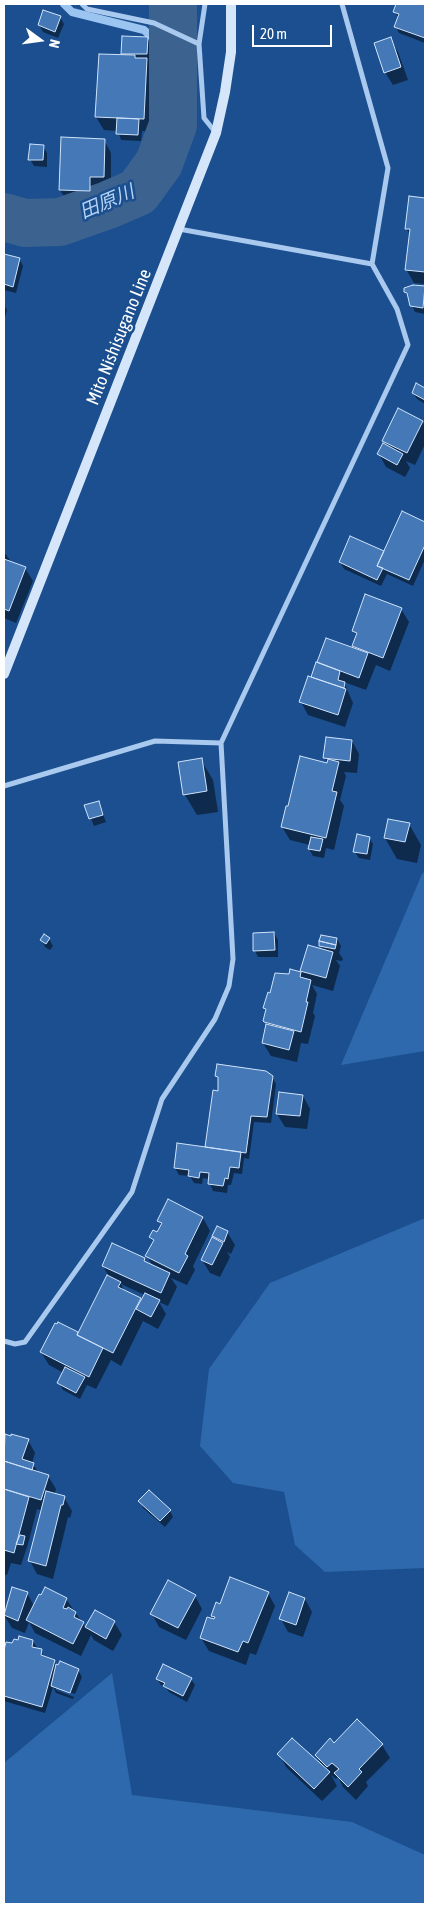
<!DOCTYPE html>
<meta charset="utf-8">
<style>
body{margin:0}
#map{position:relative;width:429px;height:1908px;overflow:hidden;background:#1b4f8f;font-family:"Asap Condensed",sans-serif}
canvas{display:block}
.frame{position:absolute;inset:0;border:5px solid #fff;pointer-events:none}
.north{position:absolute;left:15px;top:15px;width:50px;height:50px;-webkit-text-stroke:4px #1b4f8f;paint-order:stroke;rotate:104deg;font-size:14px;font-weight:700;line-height:20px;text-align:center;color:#fff}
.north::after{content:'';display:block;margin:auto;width:18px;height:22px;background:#fff;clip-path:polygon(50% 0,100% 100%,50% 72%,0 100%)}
.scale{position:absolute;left:252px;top:25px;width:80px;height:22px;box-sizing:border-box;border:2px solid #fff;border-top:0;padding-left:6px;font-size:15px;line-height:18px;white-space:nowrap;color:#fff;-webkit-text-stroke:4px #1b4f8f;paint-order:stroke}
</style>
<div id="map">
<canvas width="429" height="1908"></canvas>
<div class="frame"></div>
<div class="north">N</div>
<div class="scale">20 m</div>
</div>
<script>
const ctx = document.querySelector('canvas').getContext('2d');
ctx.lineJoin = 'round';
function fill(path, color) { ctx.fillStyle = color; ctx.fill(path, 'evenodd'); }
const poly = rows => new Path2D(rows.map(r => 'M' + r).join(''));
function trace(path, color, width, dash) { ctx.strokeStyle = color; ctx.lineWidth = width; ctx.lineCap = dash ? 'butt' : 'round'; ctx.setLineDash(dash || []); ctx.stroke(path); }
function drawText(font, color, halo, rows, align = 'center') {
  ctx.font = font + ' "Asap Condensed","Noto Sans JP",sans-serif'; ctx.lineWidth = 5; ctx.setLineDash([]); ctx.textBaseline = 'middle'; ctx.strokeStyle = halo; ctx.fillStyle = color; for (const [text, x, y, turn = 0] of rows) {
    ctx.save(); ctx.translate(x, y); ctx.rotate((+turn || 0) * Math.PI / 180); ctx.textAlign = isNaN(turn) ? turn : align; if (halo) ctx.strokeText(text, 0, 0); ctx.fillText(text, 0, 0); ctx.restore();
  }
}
fill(poly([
 [425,871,425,1051,341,1065,422,874],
 [425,1218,425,1568,325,1572,295,1545,284,1492,233,1483,200,1446,209,1369,270,1283],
 [112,1673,132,1795,352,1822,425,1855,425,1904,4,1904,4,1763]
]), '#2e69ad');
fill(poly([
 [397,4,425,4,425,43,399,33,396,27,399,19,395,12],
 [60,17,64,24,58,38,43,32,39,25],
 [123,37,147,38,155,52,154,67,150,67,153,72,151,132,142,131,141,141,121,140,118,131,104,130,96,117,122,56],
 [390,39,398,52,408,80,393,85,385,72],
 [104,140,111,153,111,190,97,190,97,204,68,203,60,190],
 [43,146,47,153,47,167,34,166,30,159],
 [410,198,425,199,425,284,414,283,406,269,410,235,406,228],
 [4,255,20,260,23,266,16,293,4,290],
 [424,288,425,290,425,314,415,312,406,292],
 [4,305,7,310,4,321],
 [417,385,425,389,425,404,417,399,413,393],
 [423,422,425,426,425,444,415,465,406,461,410,468,405,477,386,467,379,454,387,447,384,441],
 [402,513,425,523,425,559,413,586,387,574,381,586,344,569,340,562,384,553],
 [4,552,12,563,25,568,33,581,16,623,4,618],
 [401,609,409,622,390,671,376,665,366,690,344,682,353,703,345,727,308,715,301,702,317,664,320,665,318,662,352,649,357,636,354,631],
 [352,741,359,754,357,773,344,772,346,776,340,800,344,806,334,850,326,848,324,858,313,856,309,849,310,845,290,840,282,827,329,765,325,758],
 [201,760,213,780,218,812,197,815,185,795],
 [98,802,106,822,94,826,86,806],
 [409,824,421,845,417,863,397,859,385,838],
 [369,838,373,844,370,860,359,858,355,852],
 [274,933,278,940,278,957,258,957,255,951],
 [49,939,53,946,50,950,45,947,42,940],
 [337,939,341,946,339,953,343,959,342,961,336,960,340,966,333,991,312,985,317,994,313,1013,315,1016,308,1044,301,1043,297,1062,271,1056,263,1043,267,1026,264,1020,266,1011,264,1008,271,994,290,976,291,970,302,973,304,960,323,950,320,946],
 [217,1076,272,1077,276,1084,271,1123,254,1122,249,1159,244,1158,242,1174,234,1173,231,1185,228,1185,227,1193,213,1191,210,1184,210,1179,203,1178,202,1184,194,1183,190,1176,179,1175,175,1168,206,1149,219,1092,219,1080],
 [303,1096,310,1109,307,1129,285,1127,277,1114],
 [203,1218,210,1231,193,1266,195,1270,187,1285,171,1278,177,1287,168,1306,159,1302,166,1314,158,1329,143,1321,121,1366,111,1360,96,1389,87,1385,80,1399,63,1390,59,1383,64,1373,49,1365,41,1352,59,1324,78,1334,108,1275,103,1266,144,1259,147,1264,153,1266,147,1256,154,1242,151,1237,158,1234,162,1226,159,1221],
 [121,1284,145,1295,141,1302,140,1299,125,1292],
 [227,1232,235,1245,231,1254,227,1252,230,1257,220,1277,210,1273,202,1260,216,1241,213,1236],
 [6,1435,28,1440,35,1453,32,1463,39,1473,48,1476,56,1489,54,1495,64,1497,72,1511,70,1518,68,1517,53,1579,37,1574,30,1561,42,1511,37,1509,28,1544,21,1565,11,1563,7,1575,4,1574,4,1442],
 [140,1501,170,1511,173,1517,165,1527,143,1508],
 [13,1588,27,1593,34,1606,66,1599,86,1628,96,1611,114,1622,122,1635,113,1651,94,1640,91,1635,81,1656,35,1633,29,1622,25,1633,12,1628,4,1615],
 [268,1593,275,1606,256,1655,250,1653,246,1665,209,1651,201,1638,215,1621,212,1616,221,1605],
 [290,1594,305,1599,312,1612,303,1637,288,1632,281,1619],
 [195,1596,202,1609,186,1640,159,1627,152,1614],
 [32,1641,45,1657,54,1661,57,1666,78,1670,82,1677,75,1694,56,1687,56,1690,74,1697,73,1699,56,1693,53,1687,45,1713,4,1701,4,1655,7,1643,13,1644],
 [157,1679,191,1679,195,1685,187,1702,169,1692,166,1688,161,1685],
 [357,1720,382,1745,390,1758,366,1782,368,1786,356,1800,343,1787,338,1777,336,1779,331,1775,337,1786,322,1801,286,1767,279,1754,323,1766,316,1755,334,1745]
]), '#0007');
trace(poly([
 [64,4,72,12,144,30,173,56]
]), '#9cc4f0', 8);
trace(poly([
 [4,217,25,223,60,222,108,205,138,192,159,163,173,125,173,4]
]), '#3c6290', 48);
const building = poly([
 [396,4,425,4,425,38,394,27,399,14,393,12,396,4],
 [43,10,61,16,55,32,38,25,43,10],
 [122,36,148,37,147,54,121,54,122,36],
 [391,37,401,67,384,73,374,43,391,37],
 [99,54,135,55,135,58,147,58,144,119,95,117,99,54],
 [117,118,139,119,138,135,116,134,117,118],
 [61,137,105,139,104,177,90,177,90,191,59,190,61,137],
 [30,144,44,145,43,160,28,160,30,144],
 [409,196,425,198,425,272,405,270,410,229,405,229,409,196],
 [4,254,20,258,13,287,4,284,4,254],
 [413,285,425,286,423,308,410,306,407,293,404,292,404,288,413,285],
 [416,383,425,388,425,400,412,393,416,383],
 [398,408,423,421,407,453,382,441,398,408],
 [383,443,403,454,397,465,377,454,383,443],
 [402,511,425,522,425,545,409,580,377,566,402,511],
 [350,536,384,551,377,566,383,568,377,580,339,562,350,536],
 [4,559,26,567,9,611,4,609,4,559],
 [365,594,402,608,383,658,352,646,357,633,352,631,365,594],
 [326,638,368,653,359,678,317,662,326,638],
 [316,662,340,671,338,680,345,682,344,688,311,677,316,662],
 [308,676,346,689,338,715,299,702,308,676],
 [326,737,352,740,350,761,323,758,326,737],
 [300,756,327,763,328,759,339,762,332,791,337,792,326,838,281,827,286,806,288,806,300,756],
 [202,758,207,791,183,795,178,762,202,758],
 [99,801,103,815,89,819,84,805,99,801],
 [388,819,410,823,405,842,384,838,388,819],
 [357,834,370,837,367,854,353,852,357,834],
 [311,837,323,839,320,851,308,849,311,837],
 [274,932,275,950,253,951,253,933,274,932],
 [44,934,50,938,46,944,40,940,44,934],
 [321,935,337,938,336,945,319,941,321,935],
 [319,941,336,945,335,949,319,946,319,941],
 [308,945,333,952,326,978,300,971,308,945],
 [290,969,301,972,300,977,311,980,306,1002,308,1002,301,1032,264,1022,263,1021,266,1009,263,1008,268,992,270,993,275,973,289,974,290,969],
 [266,1024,294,1031,289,1050,262,1043,266,1024],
 [217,1064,266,1071,273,1076,267,1117,251,1116,246,1153,205,1147,213,1090,218,1091,218,1077,215,1076,217,1064],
 [279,1092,303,1095,300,1116,276,1114,279,1092],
 [177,1143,241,1152,239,1168,230,1167,228,1179,225,1178,223,1186,208,1184,209,1173,200,1172,199,1178,188,1176,189,1170,174,1168,177,1143],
 [168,1199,203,1217,185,1254,188,1256,179,1273,145,1256,154,1240,149,1237,153,1230,157,1232,162,1223,157,1221,168,1199],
 [217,1226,228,1231,224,1242,212,1236,217,1226],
 [212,1237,223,1243,212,1265,201,1260,212,1237],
 [112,1243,145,1258,144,1261,170,1273,161,1293,102,1266,112,1243],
 [107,1275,121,1282,118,1287,141,1298,113,1353,77,1335,107,1275],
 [145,1293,160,1300,151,1317,136,1309,145,1293],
 [58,1322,78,1332,77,1335,103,1348,89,1377,40,1352,55,1323,57,1324,58,1322],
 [65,1367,85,1377,76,1393,57,1383,65,1367],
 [5,1434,11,1436,11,1434,29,1439,22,1459,34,1463,32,1470,4,1461,5,1434],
 [4,1461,49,1475,41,1500,4,1489,4,1461],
 [4,1489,29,1497,14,1553,4,1550,4,1489],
 [149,1490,171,1510,160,1521,138,1501,149,1490],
 [46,1491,65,1496,63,1505,61,1505,46,1566,28,1561,46,1491],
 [20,1535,25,1536,23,1545,16,1544,20,1535],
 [230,1577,269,1592,248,1643,243,1641,238,1652,200,1638,207,1617,214,1619,215,1617,211,1616,216,1602,220,1604,230,1577],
 [168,1580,196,1595,178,1628,150,1614,168,1580],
 [12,1587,28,1592,18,1621,4,1615,12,1587],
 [45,1587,67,1598,63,1608,67,1609,68,1607,76,1612,74,1617,84,1622,73,1644,26,1620,39,1594,41,1595,45,1587],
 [289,1592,305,1598,296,1625,279,1619,289,1592],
 [95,1610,115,1621,106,1639,85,1627,95,1610],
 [19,1636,33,1640,32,1647,42,1649,41,1655,55,1660,42,1707,4,1696,4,1650,6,1642,12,1643,14,1639,18,1640,19,1636],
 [60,1661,79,1669,70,1693,51,1686,56,1664,58,1665,60,1661],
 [163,1664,192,1678,183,1696,163,1686,165,1683,156,1679,163,1664],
 [357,1719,383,1744,359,1769,362,1772,348,1787,334,1773,339,1769,332,1763,327,1767,315,1755,330,1738,334,1743,357,1719],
 [292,1738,330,1772,314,1789,277,1754,292,1738]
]);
fill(building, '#4478b7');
trace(building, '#cfe3fa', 1);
trace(poly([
 [82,4,87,9,154,23,199,44],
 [205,4,199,44,204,118,216,133],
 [179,229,372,264],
 [4,786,155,741,221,743],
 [4,1341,15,1344,25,1342,132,1192,162,1099,215,1019,229,986,233,959,221,743,408,345,397,309,372,264,388,168,342,4]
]), '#a9c9ee', 5);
trace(poly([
 [4,674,216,133,225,92,231,52,231,4]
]), '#d6e6fa', 10);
drawText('18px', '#fff', '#1b4f8f', [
 ["Mito Nishisugano Line",119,337,-68]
]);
drawText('italic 19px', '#b5d3f5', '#1b4f8f', [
 ["田原川",107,202,-23]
]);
</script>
